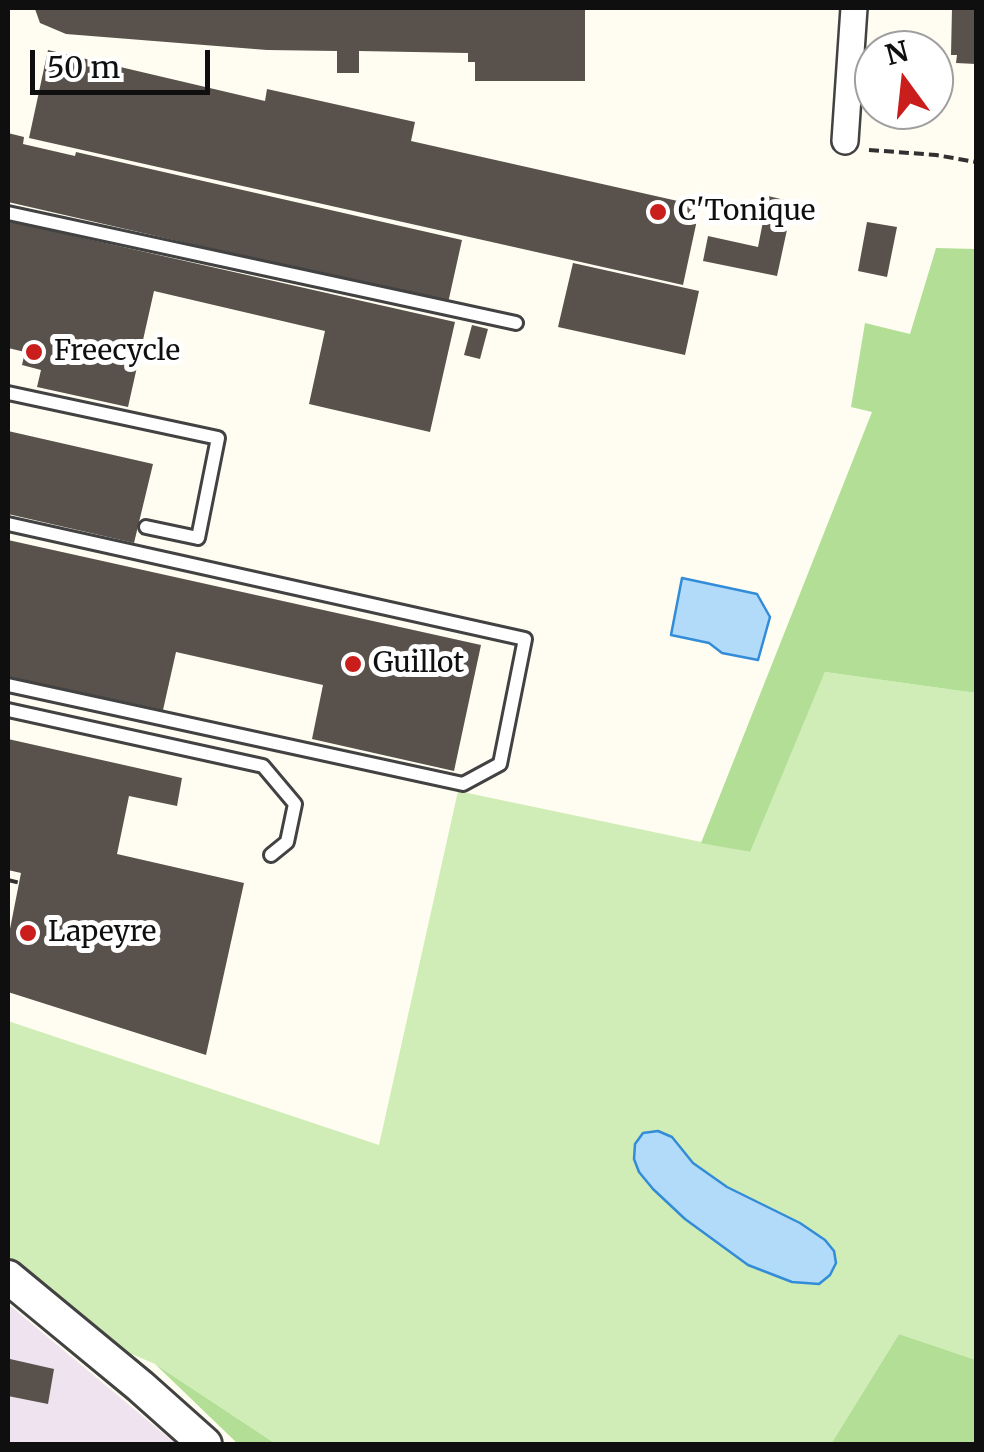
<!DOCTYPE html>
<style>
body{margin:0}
#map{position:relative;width:984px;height:1452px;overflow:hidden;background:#fffdf1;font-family:Merriweather,serif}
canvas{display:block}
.frame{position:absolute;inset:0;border:10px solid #0f0f0f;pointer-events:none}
.north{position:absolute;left:854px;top:30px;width:100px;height:100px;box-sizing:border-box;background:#fff;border:2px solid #9f9f9f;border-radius:50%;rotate:345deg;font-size:28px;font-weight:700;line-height:40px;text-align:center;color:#0f0f0f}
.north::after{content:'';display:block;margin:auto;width:35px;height:45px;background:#ca1e1c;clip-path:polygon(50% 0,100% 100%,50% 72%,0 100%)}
.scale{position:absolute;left:30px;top:50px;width:180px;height:45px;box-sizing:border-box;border:5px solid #0f0f0f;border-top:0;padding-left:12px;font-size:30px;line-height:35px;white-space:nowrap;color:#0f0f0f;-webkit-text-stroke:8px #fff;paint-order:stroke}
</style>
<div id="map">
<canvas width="984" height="1452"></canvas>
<div class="frame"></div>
<div class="north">N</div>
<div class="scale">50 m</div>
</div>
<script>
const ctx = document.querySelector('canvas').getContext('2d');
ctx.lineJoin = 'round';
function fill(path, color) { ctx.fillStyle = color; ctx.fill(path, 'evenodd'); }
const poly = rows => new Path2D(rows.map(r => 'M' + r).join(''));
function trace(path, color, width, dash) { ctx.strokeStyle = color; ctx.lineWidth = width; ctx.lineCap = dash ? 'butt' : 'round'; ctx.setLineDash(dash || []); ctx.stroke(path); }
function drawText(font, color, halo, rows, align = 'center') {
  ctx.font = font + ' Merriweather,serif'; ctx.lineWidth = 10; ctx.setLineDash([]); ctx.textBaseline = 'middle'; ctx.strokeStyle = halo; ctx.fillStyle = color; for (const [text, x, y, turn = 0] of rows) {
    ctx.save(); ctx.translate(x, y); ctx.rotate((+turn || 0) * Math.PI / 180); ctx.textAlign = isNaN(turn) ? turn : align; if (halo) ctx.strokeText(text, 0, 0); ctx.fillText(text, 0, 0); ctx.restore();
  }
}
fill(poly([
 [8,1304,176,1444,8,1444]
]), '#eee3ee');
fill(poly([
 [825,672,976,693,976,1360,899,1334,831,1444,276,1444,155,1364,8,1302,8,1021,379,1145,458,791,749,852]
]), '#d0edb7');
fill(poly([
 [936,248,976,249,976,693,825,672,750,852,701,843,872,412,851,407,865,323,910,334],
 [899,1334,976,1360,976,1444,831,1444],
 [155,1364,276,1444,238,1444]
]), '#b2df95');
const water = poly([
 [682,578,757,594,770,617,758,660,722,653,709,643,671,635,682,578],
 [658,1131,672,1137,693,1163,727,1187,800,1223,825,1240,834,1251,836,1263,830,1275,819,1284,792,1282,748,1265,685,1219,653,1189,639,1172,634,1159,635,1144,643,1133,658,1131]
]);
fill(water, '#b2dbfa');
trace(water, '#338cd7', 2.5);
fill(poly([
 [38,8,585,8,585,81,475,81,475,62,468,62,468,53,359,51,359,73,337,73,337,51,267,50,66,34,40,23,35,9],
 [952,8,976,8,976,64,956,63,957,55,951,55],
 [48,50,265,101,267,89,415,122,411,141,700,206,683,285,29,138],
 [8,133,24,137,23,144,75,156,76,152,462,240,448,303,8,202],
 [768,196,793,202,777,276,703,261,708,236,758,247],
 [8,221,455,322,430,432,309,404,325,331,154,291,128,407,37,387,41,370,22,365,25,352,8,348],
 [867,222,897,227,887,277,858,271],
 [573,263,699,291,685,355,558,327],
 [472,325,488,329,480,359,464,355],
 [8,431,153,464,134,543,8,514],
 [8,540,481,645,454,771,312,739,323,685,176,652,163,710,8,677],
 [8,739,182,778,177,806,129,796,117,854,244,883,206,1055,8,992,8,939,21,873,8,870],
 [10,1359,54,1369,48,1404,8,1396]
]), '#59514b');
const service = poly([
 [8,213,516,323],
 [8,393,218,438,198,538,146,527],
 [8,524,525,639,500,764,463,784,8,685],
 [8,710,263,766,295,804,287,842,271,855]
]);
const minor = poly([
 [845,141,854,8]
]);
const tertiary = poly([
 [8,1277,140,1386,205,1444]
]);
trace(service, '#424242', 18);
trace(minor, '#424242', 30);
trace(tertiary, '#424242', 38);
trace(poly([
 [869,150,936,155,976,162],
 [8,880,20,883]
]), '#313131', 4, [10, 5]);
trace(service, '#fff', 12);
trace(minor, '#fff', 25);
trace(tertiary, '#fff', 32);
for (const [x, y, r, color] of [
 [658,212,10,"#ca1e1c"],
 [34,352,10,"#ca1e1c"],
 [353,664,10,"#ca1e1c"],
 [28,933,10,"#ca1e1c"]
]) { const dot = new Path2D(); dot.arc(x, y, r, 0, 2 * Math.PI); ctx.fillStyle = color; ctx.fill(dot); trace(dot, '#fff', 4); }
drawText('28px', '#0f0f0f', '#fff', [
 ["C'Tonique",678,212],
 ["Freecycle",54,352],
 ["Guillot",373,664],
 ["Lapeyre",48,933]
], 'left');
</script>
